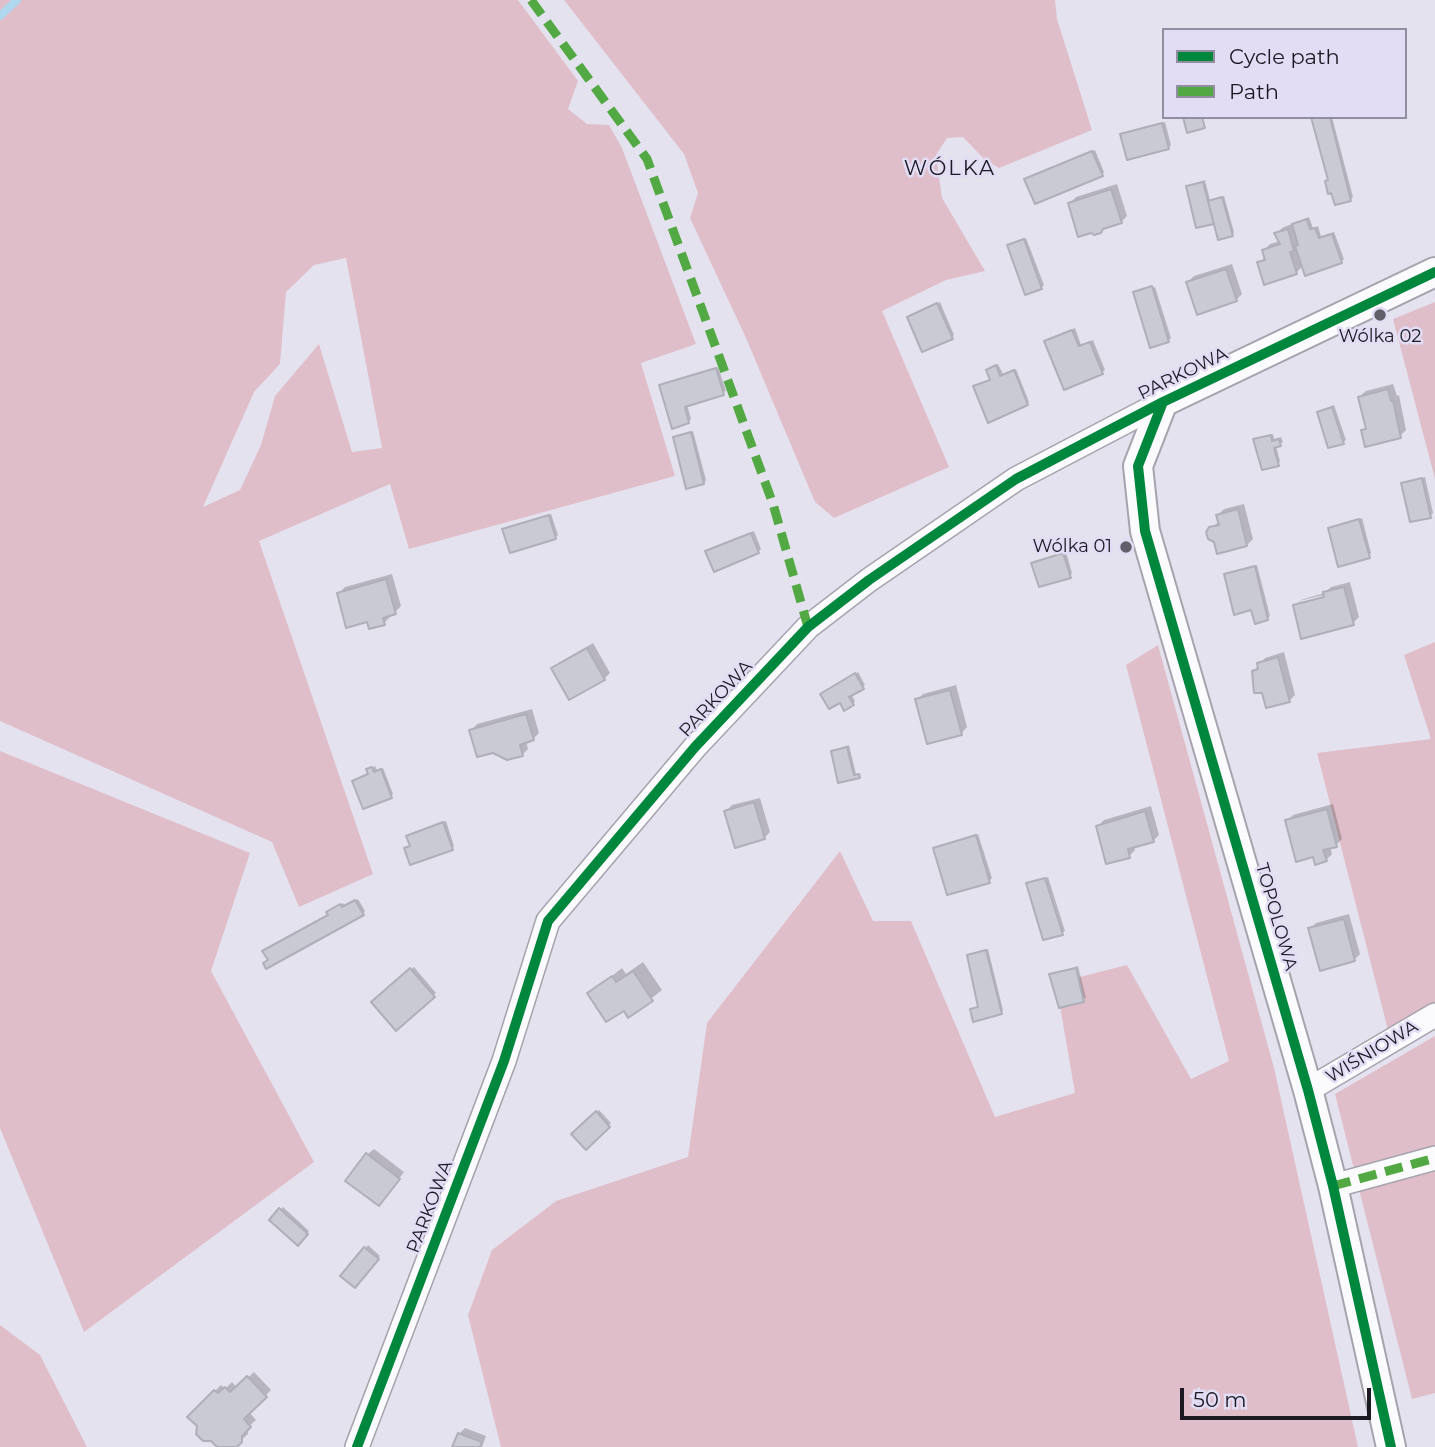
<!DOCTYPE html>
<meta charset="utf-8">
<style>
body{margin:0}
#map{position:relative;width:1435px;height:1447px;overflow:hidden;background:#e5e2ef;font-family:Montserrat,sans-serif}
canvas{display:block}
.legend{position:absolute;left:1162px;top:28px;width:245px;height:91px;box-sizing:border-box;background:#e2dcf5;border:2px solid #928ea1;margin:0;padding:9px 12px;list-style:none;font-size:21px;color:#1b1922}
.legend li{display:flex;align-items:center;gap:14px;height:35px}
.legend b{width:35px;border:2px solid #928ea1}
.scale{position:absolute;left:1180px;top:1388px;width:191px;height:32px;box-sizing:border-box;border:4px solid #1b1922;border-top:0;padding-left:9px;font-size:21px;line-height:24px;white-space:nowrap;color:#1b1922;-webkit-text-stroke:5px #e2dcf5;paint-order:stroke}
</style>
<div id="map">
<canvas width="1435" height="1447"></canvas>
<ul class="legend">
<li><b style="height:9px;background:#00873e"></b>Cycle path</li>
<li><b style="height:9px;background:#52a943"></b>Path</li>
</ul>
<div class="scale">50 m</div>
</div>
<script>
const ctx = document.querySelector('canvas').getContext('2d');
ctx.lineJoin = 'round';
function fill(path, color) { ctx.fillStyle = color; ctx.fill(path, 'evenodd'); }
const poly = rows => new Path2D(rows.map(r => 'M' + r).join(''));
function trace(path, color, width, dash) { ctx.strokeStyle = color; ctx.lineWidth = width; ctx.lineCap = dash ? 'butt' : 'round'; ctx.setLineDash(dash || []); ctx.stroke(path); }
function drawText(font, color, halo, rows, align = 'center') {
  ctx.font = font + ' Montserrat,sans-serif'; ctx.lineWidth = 5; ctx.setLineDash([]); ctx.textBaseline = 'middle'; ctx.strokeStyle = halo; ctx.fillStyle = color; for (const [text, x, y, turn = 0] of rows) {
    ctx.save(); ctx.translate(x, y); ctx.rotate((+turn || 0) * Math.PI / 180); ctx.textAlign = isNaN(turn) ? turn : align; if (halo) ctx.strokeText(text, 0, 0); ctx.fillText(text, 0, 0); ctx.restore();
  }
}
fill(poly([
 [0,0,518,0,578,81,568,109,587,124,609,125,622,148,696,344,641,363,675,476,409,549,390,484,259,541,373,874,299,907,272,842,0,721],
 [346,258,382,448,352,452,319,344,275,396,261,445,240,490,203,507,254,392,280,364,286,292,314,265],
 [564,0,1055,0,1057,19,1092,130,999,168,984,159,963,137,947,138,936,155,942,198,985,271,946,280,882,311,949,467,834,518,815,502,746,338,690,218,698,193,684,154],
 [1435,302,1435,479,1393,319],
 [1435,642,1435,1003,1388,1030,1317,753,1431,739,1404,655],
 [1158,645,1274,1068,1358,1447,501,1447,468,1315,492,1250,556,1201,688,1157,707,1023,840,851,873,921,911,921,995,1117,1075,1093,1056,983,1127,965,1191,1079,1229,1061,1126,665],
 [0,751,250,853,211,971,314,1162,84,1332,0,1128],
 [1435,1036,1435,1393,1412,1399,1335,1094],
 [0,1325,40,1355,87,1447,0,1447]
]), '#dfbeca');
fill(poly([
 [1313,117,1332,117,1353,197,1350,200,1329,179],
 [1165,122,1171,145,1168,148,1122,135],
 [1095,150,1104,172,1102,175,1029,177],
 [1205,180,1210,200,1224,196,1234,232,1232,235,1215,222,1188,186],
 [1117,184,1127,216,1121,222,1070,203,1076,197],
 [1309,217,1313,228,1318,226,1321,236,1334,232,1344,259,1341,262,1304,265,1296,273,1259,263,1266,256,1264,250,1270,244,1280,241,1277,234,1282,228],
 [1026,238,1044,285,1041,288,1009,246],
 [1232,264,1242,294,1236,300,1188,282,1194,276],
 [1155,287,1171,338,1168,341,1135,293],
 [940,302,954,335,952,337,909,317],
 [1075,328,1081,345,1093,340,1105,370,1102,372,1048,339],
 [998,364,1003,374,1016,369,1029,402,1027,404,978,384,991,379,988,370],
 [718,367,726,391,687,404,691,419,688,422,661,385],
 [1393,384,1397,396,1399,395,1406,430,1400,436,1363,431,1367,426,1359,397,1366,391],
 [1334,405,1346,440,1343,442,1319,412],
 [693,431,706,480,704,483,675,438],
 [1273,434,1274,439,1281,437,1283,442,1276,446,1280,461,1278,464,1255,440],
 [1425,477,1433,513,1430,516,1403,484],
 [1244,504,1253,539,1247,545,1215,540,1211,528,1220,521,1218,515,1224,509],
 [551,514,558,535,555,538,504,529],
 [1362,518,1371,553,1369,556,1330,529],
 [754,531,761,549,758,552,707,551],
 [1066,552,1072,573,1070,576,1033,563],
 [1257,565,1270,616,1267,619,1226,574],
 [392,574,401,606,395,612,389,614,390,617,384,623,368,620,339,593,345,587],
 [1350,582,1359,617,1353,623,1295,606,1301,600,1324,593,1331,587],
 [1332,593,1333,596,1299,605,1299,601],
 [593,643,610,673,604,679,554,668,560,662],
 [1284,652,1295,695,1289,701,1253,672,1265,658],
 [858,672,865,685,851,694,855,701,853,704,840,701,825,692],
 [956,685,967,727,961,734,917,700,923,694],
 [532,709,539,733,533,739,526,741,528,749,522,755,471,731,477,724],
 [849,745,856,774,862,774,840,781,833,751],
 [375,766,377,770,383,768,393,794,391,796,354,781,370,773,368,770],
 [760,798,770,832,764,838,726,811,732,805],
 [1333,804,1342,839,1336,845,1330,847,1332,854,1326,860,1315,855,1287,821,1293,815],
 [1151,806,1159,835,1153,841,1134,846,1135,850,1129,856,1098,826,1104,820],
 [446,821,454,846,452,848,406,849,412,845,408,836,411,833],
 [978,834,992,878,989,881,935,848],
 [1048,877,1065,931,1062,933,1028,884],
 [358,899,365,911,363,914,330,915,331,910,343,903,345,906],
 [1349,914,1360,954,1354,960,1310,929,1316,923],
 [988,949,1003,1010,1001,1013,972,1009,980,1006,969,955],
 [643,962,662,990,629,1016,624,1008,589,994,622,968,626,974],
 [1078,966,1086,998,1060,1006,1051,975],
 [414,967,436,993,396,1028,373,1002],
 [599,1110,611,1123,586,1147,574,1134],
 [374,1149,404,1172,385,1198,368,1154],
 [283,1207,309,1231,298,1243,271,1220],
 [368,1245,380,1256,355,1286,343,1276],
 [254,1372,271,1390,249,1412,256,1420,247,1428,248,1434,236,1445,219,1447,189,1417,221,1385,225,1389,232,1382,237,1388],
 [465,1428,486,1436,482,1447,454,1447,459,1434]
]), '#0003');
trace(poly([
 [0,16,17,0]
]), '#afd7ed', 8);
const building = poly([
 [1183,117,1202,117,1205,128,1187,133,1183,117],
 [1311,117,1330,117,1351,201,1335,205,1331,193,1328,194,1325,181,1328,180,1311,117],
 [1162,123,1169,149,1127,160,1120,134,1162,123],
 [1092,151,1103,176,1035,204,1024,179,1092,151],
 [1203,182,1214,224,1196,228,1186,186,1203,182],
 [1111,189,1122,223,1103,229,1101,233,1094,235,1091,233,1078,237,1068,203,1111,189],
 [1222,197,1233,236,1218,240,1208,201,1222,197],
 [1307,219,1310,229,1315,228,1319,238,1332,234,1342,263,1305,276,1295,246,1298,245,1292,224,1307,219],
 [1288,229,1294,251,1290,252,1297,274,1264,285,1257,262,1265,260,1262,250,1280,244,1274,233,1288,229],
 [1024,239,1042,289,1025,295,1007,245,1024,239],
 [1226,269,1237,301,1197,315,1186,282,1226,269],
 [1152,286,1169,342,1150,348,1133,292,1152,286],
 [937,303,953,339,922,352,907,317,937,303],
 [1072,330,1079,346,1090,342,1103,374,1064,390,1044,341,1072,330],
 [996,365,1000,376,1014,370,1028,405,988,423,973,386,990,380,986,370,996,365],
 [716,368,724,395,685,407,689,423,672,429,659,385,716,368],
 [1388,389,1391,401,1393,400,1401,438,1365,447,1361,430,1366,429,1358,397,1388,389],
 [1332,407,1344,444,1328,448,1317,412,1332,407],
 [691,432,704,484,686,489,673,437,691,432],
 [1271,435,1272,441,1279,439,1281,446,1274,448,1279,466,1262,470,1253,439,1271,435],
 [1422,478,1431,518,1410,522,1401,483,1422,478],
 [1238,509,1247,546,1217,554,1214,542,1208,539,1206,532,1209,527,1219,525,1216,515,1238,509],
 [549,515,556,539,510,553,502,529,549,515],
 [1359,519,1370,558,1338,567,1328,528,1359,519],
 [751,533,759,553,714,572,705,551,751,533],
 [1063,553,1071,578,1039,587,1031,563,1063,553],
 [1255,566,1268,620,1255,624,1251,610,1234,615,1224,574,1255,566],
 [386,579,396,614,383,618,385,625,369,629,367,622,346,628,337,593,386,579],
 [1344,587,1354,625,1301,639,1293,605,1324,597,1323,592,1344,587],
 [587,648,605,680,569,700,551,668,587,648],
 [1278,657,1290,702,1266,708,1262,693,1254,693,1252,671,1258,669,1257,663,1278,657],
 [855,673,864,689,849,697,854,705,844,711,840,703,829,709,820,694,855,673],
 [950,690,962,735,927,744,915,699,950,690],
 [526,714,534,740,520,745,523,756,507,760,493,753,477,757,469,730,526,714],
 [847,747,854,775,859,774,860,778,838,783,831,751,847,747],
 [372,767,374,772,381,769,392,798,363,809,352,781,368,774,366,769,372,767],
 [754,802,765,839,735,848,724,811,754,802],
 [1327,809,1337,847,1323,850,1327,861,1315,865,1313,857,1296,862,1285,820,1327,809],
 [1145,811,1154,842,1128,849,1130,858,1106,864,1096,826,1145,811],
 [443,822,453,850,410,865,404,848,410,846,406,836,443,822],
 [976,835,990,883,947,895,933,848,976,835],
 [1045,878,1063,935,1043,940,1026,883,1045,878],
 [355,900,364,915,266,969,263,963,268,960,262,951,328,915,326,912,340,904,342,907,355,900],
 [1344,919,1355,961,1320,971,1308,928,1344,919],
 [986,950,1002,1014,973,1022,970,1009,978,1007,967,955,986,950],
 [410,968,435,997,396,1031,371,1002,410,968],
 [1076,968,1084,1002,1059,1008,1049,974,1076,968],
 [633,971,653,1001,628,1018,624,1011,606,1022,587,993,612,976,616,982,633,971],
 [596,1111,610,1127,586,1150,571,1134,596,1111],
 [366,1153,400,1179,379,1206,345,1181,366,1153],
 [279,1208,308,1234,298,1246,269,1220,279,1208],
 [364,1247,379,1259,355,1288,340,1276,364,1247],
 [247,1376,267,1397,244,1419,251,1427,242,1436,242,1442,237,1447,217,1447,211,1441,203,1441,196,1434,197,1426,187,1417,214,1390,218,1393,225,1387,230,1392,247,1376],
 [458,1433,482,1442,480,1447,452,1447,458,1433]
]);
fill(building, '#c9cad4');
trace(building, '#aeafb9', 2);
const minor = poly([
 [1308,1090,1435,1015],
 [1333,1186,1435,1158],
 [357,1447,504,1061,548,921,695,747,808,627,869,580,1016,479,1163,402]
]);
const tertiary = poly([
 [1391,1447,1333,1186,1308,1090,1145,531,1138,466,1163,402,1435,272]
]);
trace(minor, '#a6a3ae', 26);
trace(tertiary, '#a6a3ae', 32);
trace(minor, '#fbfbfd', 23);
trace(tertiary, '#fbfbfd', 28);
trace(poly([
 [531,0,647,159,773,504,808,627],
 [1333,1186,1435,1158]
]), '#52a943', 9, [18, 9]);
trace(poly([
 [1163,402,1138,466,1145,531,1308,1090,1333,1186,1391,1447],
 [357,1447,504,1061,548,921,695,747,808,627,869,580,1016,479,1163,402,1435,272]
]), '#00873e', 10);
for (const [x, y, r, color] of [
 [1380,315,7,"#625f6a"],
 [1126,547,7,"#625f6a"]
]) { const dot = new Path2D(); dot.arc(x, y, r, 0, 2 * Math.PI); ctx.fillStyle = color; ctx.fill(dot); trace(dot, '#e2dcf5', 2.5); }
drawText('18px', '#1b1922', '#e2dcf5', [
 ["Wólka 02",1380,337],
 ["Wólka 01",1112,547,"right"]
]);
drawText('18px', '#1b1922', '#e2dcf5', [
 ["PARKOWA",1183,374,-26],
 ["PARKOWA",716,699,-47],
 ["TOPOLOWA",1276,917,74],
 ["WIŚNIOWA",1372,1052,-31],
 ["PARKOWA",430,1207,-69]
]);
ctx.letterSpacing = '2px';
drawText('21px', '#1b1922', '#e2dcf5', [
 ["WÓLKA",950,169]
]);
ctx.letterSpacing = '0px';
</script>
